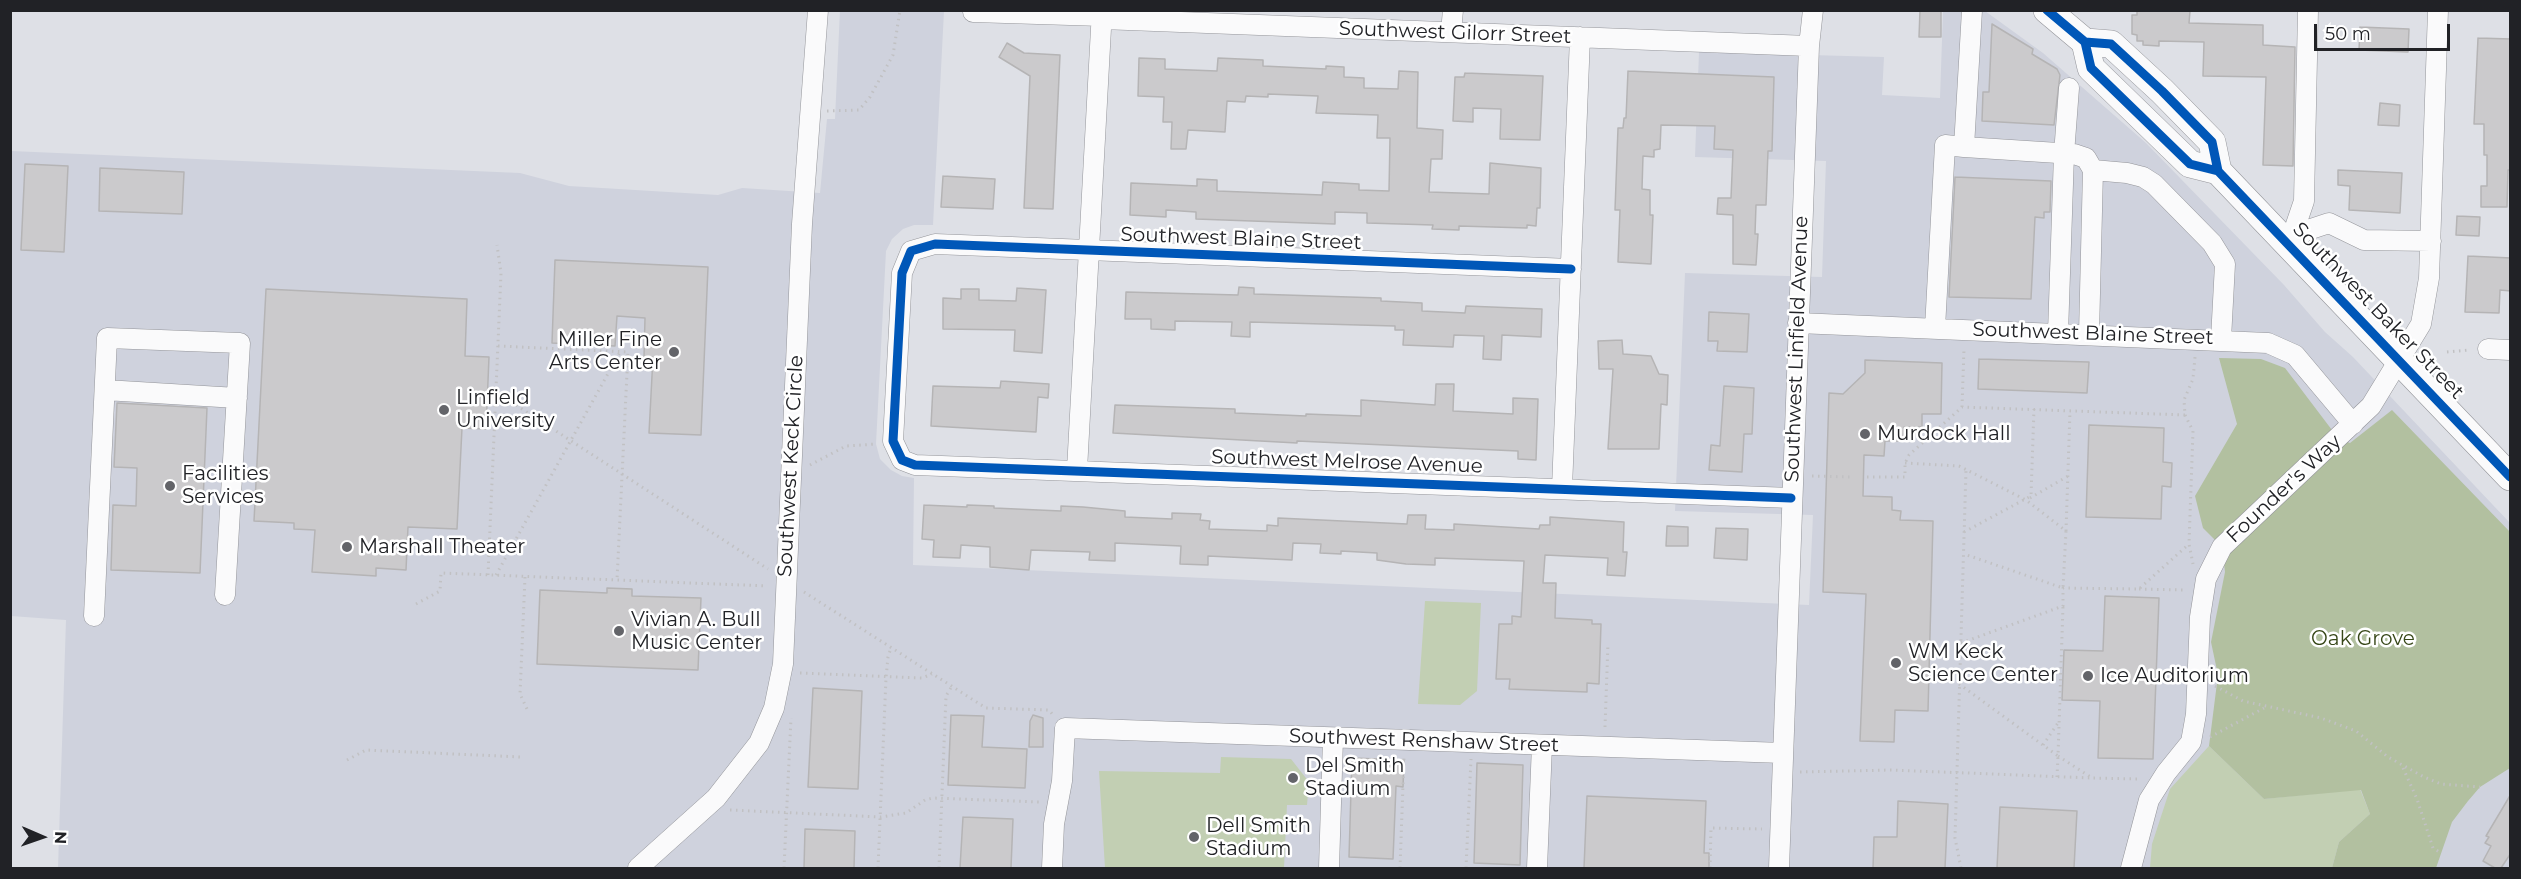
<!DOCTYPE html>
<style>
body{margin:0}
#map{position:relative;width:2521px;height:879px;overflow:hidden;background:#dee0e6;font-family:Montserrat,sans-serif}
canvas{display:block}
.frame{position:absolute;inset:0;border:12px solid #212226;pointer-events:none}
.north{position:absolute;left:12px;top:807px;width:60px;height:60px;-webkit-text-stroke:4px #fff;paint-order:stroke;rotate:92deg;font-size:16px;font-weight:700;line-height:24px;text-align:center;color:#212226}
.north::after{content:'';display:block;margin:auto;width:21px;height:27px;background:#212226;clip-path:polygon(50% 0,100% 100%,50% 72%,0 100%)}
.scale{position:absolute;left:2314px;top:24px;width:136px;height:27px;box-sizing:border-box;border:3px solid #212226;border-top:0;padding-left:8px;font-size:18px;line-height:21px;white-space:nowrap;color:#212226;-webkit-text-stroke:4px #fff;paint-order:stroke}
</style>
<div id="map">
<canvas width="2521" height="879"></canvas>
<div class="frame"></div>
<div class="north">N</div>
<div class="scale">50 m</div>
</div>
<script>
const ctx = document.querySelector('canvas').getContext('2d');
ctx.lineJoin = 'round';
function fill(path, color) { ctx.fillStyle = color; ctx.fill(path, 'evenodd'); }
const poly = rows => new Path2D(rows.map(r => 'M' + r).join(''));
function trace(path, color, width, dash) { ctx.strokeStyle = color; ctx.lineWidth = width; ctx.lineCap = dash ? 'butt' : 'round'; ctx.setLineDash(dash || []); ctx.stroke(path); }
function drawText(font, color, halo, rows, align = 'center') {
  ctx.font = font + ' Montserrat,sans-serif'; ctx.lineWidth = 5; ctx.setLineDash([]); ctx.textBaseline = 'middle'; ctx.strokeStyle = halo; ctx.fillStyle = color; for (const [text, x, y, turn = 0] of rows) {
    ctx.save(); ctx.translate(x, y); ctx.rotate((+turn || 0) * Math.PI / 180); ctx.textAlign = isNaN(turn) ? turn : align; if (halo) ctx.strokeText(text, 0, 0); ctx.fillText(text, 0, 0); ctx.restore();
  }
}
fill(poly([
 [840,10,944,11,933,225,914,225,903,229,892,239,886,251,876,444,880,459,891,470,902,476,914,478,913,565,1809,605,1813,515,1675,511,1685,273,1822,277,1826,161,1695,157,1699,52,1884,57,1882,95,1940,98,1943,11,1985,11,2043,53,2146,143,2284,285,2325,332,2353,357,2510,523,2510,868,58,868,66,620,11,616,11,151,520,173,569,186,718,195,742,188,820,193,827,119,835,119]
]), '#cfd2dd');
fill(poly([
 [1425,601,1481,603,1477,691,1460,705,1418,704],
 [2209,746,2264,799,2360,789,2370,814,2339,842,2332,868,2150,868,2152,844,2170,789],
 [1221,757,1291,759,1309,782,1307,805,1287,805,1284,868,1105,868,1099,771,1220,773]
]), '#c2cfb3');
fill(poly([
 [2219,358,2261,359,2285,368,2338,438,2350,443,2392,410,2510,532,2510,768,2480,787,2468,801,2452,822,2436,868,2332,868,2339,842,2370,814,2361,790,2264,799,2209,746,2218,675,2211,642,2225,572,2222,547,2203,528,2195,496,2237,424]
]), '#b2c0a0');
const building = poly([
 [1920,10,1941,10,1941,37,1919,37,1920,10],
 [2137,10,2190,11,2189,23,2263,25,2263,45,2295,47,2293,166,2263,165,2266,77,2203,76,2204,42,2159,41,2159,46,2143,45,2143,41,2137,41,2137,35,2132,34,2132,15,2137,15,2137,10],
 [1992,24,2033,49,2032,54,2057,69,2060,75,2054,125,1982,121,1983,92,1989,92,1992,24],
 [2360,27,2409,29,2408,52,2359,50,2360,27],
 [2478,38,2511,39,2510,170,2508,170,2507,207,2481,207,2481,186,2487,186,2487,155,2484,155,2484,124,2474,124,2478,38],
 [1007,43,1024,53,1060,55,1053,209,1024,208,1030,76,999,57,1007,43],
 [1139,58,1165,59,1165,69,1217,71,1218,58,1263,60,1263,66,1326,69,1326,66,1344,67,1344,77,1364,78,1364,88,1398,89,1399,71,1418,72,1417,128,1443,130,1442,159,1431,159,1429,192,1489,194,1490,163,1541,168,1540,208,1537,208,1536,226,1527,225,1527,228,1459,226,1459,230,1432,229,1433,225,1367,223,1367,213,1335,212,1335,224,1196,219,1196,212,1166,210,1166,217,1130,215,1131,183,1197,186,1197,179,1217,180,1217,191,1322,195,1323,182,1359,184,1359,190,1389,191,1390,138,1377,138,1378,115,1316,113,1318,96,1268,94,1268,97,1246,96,1245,102,1227,101,1225,132,1188,130,1186,149,1171,149,1172,122,1163,122,1164,97,1138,96,1139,58],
 [1628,71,1774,77,1772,151,1768,151,1766,205,1756,205,1755,234,1758,234,1756,265,1733,264,1733,215,1717,214,1718,198,1731,198,1733,150,1714,149,1715,126,1661,125,1660,149,1654,150,1654,157,1643,156,1642,189,1650,190,1650,215,1653,215,1651,264,1618,262,1620,210,1615,210,1618,128,1623,128,1624,118,1626,118,1628,71],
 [1465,73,1543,76,1540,140,1500,139,1501,109,1473,108,1473,122,1453,121,1455,77,1464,77,1465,73],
 [2380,103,2400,105,2399,126,2378,125,2380,103],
 [25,164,68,166,64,252,21,250,25,164],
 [100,168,184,172,182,214,99,211,100,168],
 [2338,170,2402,173,2400,213,2349,210,2350,186,2338,185,2338,170],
 [943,176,995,179,993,209,941,207,943,176],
 [1955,177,2051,181,2050,212,2044,212,2044,218,2035,217,2031,299,1949,297,1955,177],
 [2457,216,2480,217,2479,236,2456,235,2457,216],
 [2468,256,2511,258,2511,291,2500,290,2499,313,2465,312,2468,256],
 [555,260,708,267,701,435,649,433,653,357,644,357,645,318,617,316,615,346,552,343,555,260],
 [1239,287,1254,288,1254,294,1381,298,1381,301,1422,303,1422,311,1465,313,1466,306,1542,309,1541,337,1502,335,1501,360,1483,359,1484,336,1454,335,1453,347,1403,345,1404,330,1395,330,1395,326,1250,322,1250,337,1231,336,1232,322,1175,321,1175,330,1151,329,1151,319,1125,319,1126,292,1238,295,1239,287],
 [1017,288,1046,290,1042,353,1014,351,1015,330,943,329,943,298,961,299,961,289,979,289,979,300,1016,301,1017,288],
 [266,289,467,299,465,356,489,357,486,429,462,428,457,529,408,527,406,570,376,568,376,576,312,572,315,530,294,529,294,523,254,521,266,289],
 [1709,312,1749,314,1747,352,1717,351,1718,341,1708,341,1709,312],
 [1622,340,1623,354,1651,356,1659,374,1668,375,1667,405,1661,404,1659,449,1608,449,1613,369,1599,369,1598,341,1622,340],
 [1979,359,2089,362,2087,393,1978,389,1979,359],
 [1865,360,1942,363,1941,414,1922,414,1922,427,1904,427,1903,441,1885,441,1884,456,1864,455,1863,496,1892,497,1892,510,1901,511,1900,520,1933,521,1928,711,1895,710,1894,742,1860,741,1866,594,1823,592,1829,393,1843,394,1865,373,1865,360],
 [1001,381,1049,384,1048,398,1038,397,1036,432,931,426,933,386,1000,388,1001,381],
 [1436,384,1454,384,1453,411,1513,414,1513,398,1538,399,1536,460,1518,459,1518,451,1297,441,1297,443,1113,433,1115,405,1235,409,1235,413,1306,416,1306,414,1361,416,1361,400,1435,405,1436,384],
 [1724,386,1754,388,1752,434,1744,434,1742,472,1709,470,1711,445,1720,446,1724,386],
 [117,403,207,408,200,573,111,570,113,505,136,506,137,468,114,467,117,403],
 [2089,425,2164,428,2163,462,2172,463,2171,487,2162,486,2161,519,2086,517,2089,425],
 [924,505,967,507,967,505,994,506,994,508,1061,511,1061,506,1083,507,1125,511,1125,517,1172,519,1172,513,1201,514,1200,520,1210,521,1209,529,1267,531,1267,525,1278,526,1278,518,1407,524,1408,515,1426,515,1425,529,1454,530,1454,524,1539,529,1540,525,1550,525,1550,517,1624,522,1623,552,1627,552,1625,576,1607,575,1608,558,1545,555,1543,583,1556,583,1555,618,1592,620,1592,624,1601,624,1599,684,1587,683,1587,692,1509,689,1510,679,1496,679,1499,624,1512,624,1512,616,1521,617,1524,561,1435,558,1435,565,1406,564,1377,560,1377,553,1341,551,1341,554,1320,553,1321,544,1293,543,1292,560,1208,556,1208,565,1180,564,1181,546,1115,543,1115,561,1089,560,1090,552,1031,550,1029,570,990,567,990,547,961,545,960,558,933,557,934,540,922,539,924,505],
 [1667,526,1688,527,1688,546,1666,546,1667,526],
 [1716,528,1748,529,1747,560,1714,558,1716,528],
 [607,588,632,589,632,596,701,598,698,670,537,664,540,590,607,593,607,588],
 [2105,596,2159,598,2153,759,2098,758,2100,701,2062,700,2064,650,2103,651,2105,596],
 [813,688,862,691,858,789,808,787,813,688],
 [951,715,984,716,982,747,1027,749,1025,788,948,785,951,715],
 [1033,715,1043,718,1043,747,1029,747,1030,721,1033,715],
 [1352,758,1404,760,1403,787,1396,786,1393,859,1349,857,1352,758],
 [1477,763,1523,765,1520,865,1474,863,1477,763],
 [2511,794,2511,853,2501,868,2495,868,2483,861,2491,846,2485,843,2489,837,2486,836,2511,794],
 [1587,796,1706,801,1704,853,1709,853,1709,868,1584,868,1587,796],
 [1898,801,1948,804,1945,868,1873,868,1874,837,1897,837,1898,801],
 [2000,807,2077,811,2074,868,1997,868,2000,807],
 [963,817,1013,819,1011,868,960,868,963,817],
 [805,829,855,831,854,868,804,868,805,829]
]);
fill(building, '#cbcacc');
trace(building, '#b5b4b5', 1.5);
const minor = poly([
 [1972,10,1964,147,2074,154,2086,158,2093,170],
 [973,12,1102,16],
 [1102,19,1809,46],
 [1451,32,1453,10],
 [2289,245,2304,201,2308,10],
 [2289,245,2305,231,2329,223,2364,240,2431,241],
 [1571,269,935,244,911,251,902,273,893,441,902,460,915,465,1791,498],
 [1798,323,2268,343,2295,355,2353,424],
 [1935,328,1945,145,1964,147],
 [2058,333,2064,154,2069,88],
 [2089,334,2093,170,2127,173,2143,177,2154,184,2212,243,2225,264,2221,339],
 [2488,349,2510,350],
 [105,390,237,398],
 [1077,470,1102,10],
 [1562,488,1580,37],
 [94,616,107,338,240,343,225,595],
 [638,868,716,798,759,743,774,708,783,664,802,224,818,10],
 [1052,868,1054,824,1062,781,1065,728,1783,753],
 [1329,868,1333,738],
 [1537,868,1542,745],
 [1779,868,1809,46,1813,10],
 [2131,868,2149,800,2166,773,2191,742,2196,714,2200,617,2206,579,2222,547,2371,406,2421,324,2429,278,2438,10]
]);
const highway = poly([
 [2047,10,2085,42,2111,44,2162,91,2212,142,2218,171],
 [2085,42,2091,68,2190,164,2218,171,2510,477]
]);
trace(minor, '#94959a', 21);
trace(highway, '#94959a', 28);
trace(poly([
 [827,111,859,110,870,97,893,55,900,10],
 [498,346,628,352,617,580],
 [2447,352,2469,350],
 [496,392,768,569],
 [1962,407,1964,349],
 [2185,415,2193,431,2189,544,2193,564],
 [1905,463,1959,466,2026,500,2066,531,2063,588,1964,554],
 [810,465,846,446,877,444],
 [1812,476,1851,477],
 [1867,477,1905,477,1905,463,1909,455,1962,407,2185,415,2184,400,2193,379,2195,357],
 [2030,498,2068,476],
 [2066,531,2070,411],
 [1964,532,2031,496,2034,409],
 [488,575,501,273,497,245],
 [496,575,620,352],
 [525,577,520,694,527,709],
 [2139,589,2186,590],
 [804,592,986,708,1049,710,1053,715],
 [416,604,440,591,441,573,767,586],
 [1961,643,2063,606,2063,588,2139,589,2189,544],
 [800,673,922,678,932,674],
 [1959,684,2058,756,2063,606],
 [2215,686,2243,701,2321,718,2356,731,2388,757,2424,777,2441,784,2480,787],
 [1605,727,1608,643],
 [2210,737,2264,708],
 [2043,745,2058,723],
 [2058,756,2092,778,2141,779],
 [347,760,366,750,521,757],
 [2403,768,2417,799,2433,848,2441,853],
 [1800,772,1891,770,2092,778],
 [2057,777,2058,756],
 [730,810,881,817,906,813,925,800,933,798,1040,802],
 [784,868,791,718],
 [878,868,886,678,888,657,891,648],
 [939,868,946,696,952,686],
 [1400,868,1404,757],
 [1466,868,1471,759],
 [1710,868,1711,828,1762,829],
 [1961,868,1955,838,1966,470]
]), '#c1c1c3', 3, [1.5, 4.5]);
trace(minor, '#fafafb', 20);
trace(highway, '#fafafb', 27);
trace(poly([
 [2047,10,2085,42,2111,44,2162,91,2212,142,2218,171],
 [2085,42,2091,68,2190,164,2218,171,2510,477],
 [1571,269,935,244,911,251,902,273,893,441,902,460,915,465,1791,498]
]), '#0057b8', 9);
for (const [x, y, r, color] of [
 [674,352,6,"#636469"],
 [444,410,6,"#636469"],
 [1865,434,6,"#636469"],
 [170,486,6,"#636469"],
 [347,547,6,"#636469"],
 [619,631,6,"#636469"],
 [1896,663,6,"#636469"],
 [2088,676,6,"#636469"],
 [1293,778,6,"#636469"],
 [1194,837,6,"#636469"]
]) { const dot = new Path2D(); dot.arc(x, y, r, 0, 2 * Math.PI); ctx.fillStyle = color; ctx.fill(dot); trace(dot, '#fff', 2); }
drawText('20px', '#212226', '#fff', [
 ["Southwest Gilorr Street",1455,33,2],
 ["Southwest Blaine Street",1241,239,2],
 ["Southwest Baker Street",2378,311,46],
 ["Southwest Blaine Street",2093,334,2],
 ["Southwest Linfield Avenue",1797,349,-88],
 ["Southwest Melrose Avenue",1347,462,2],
 ["Southwest Keck Circle",791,466,-87],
 ["Founder's Way",2284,489,-43],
 ["Southwest Renshaw Street",1424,741,2]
]);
drawText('20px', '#212226', '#fff', [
 ["Miller Fine",662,340,"right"],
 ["Arts Center",662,363,"right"],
 ["Linfield",456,398],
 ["University",456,421],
 ["Murdock Hall",1877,434],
 ["Facilities",182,474],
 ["Services",182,497],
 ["Marshall Theater",359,547],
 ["Vivian A. Bull",631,620],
 ["Music Center",631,643],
 ["WM Keck",1908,652],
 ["Science Center",1908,675],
 ["Ice Auditorium",2100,676],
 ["Del Smith",1305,766],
 ["Stadium",1305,789],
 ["Dell Smith",1206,826],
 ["Stadium",1206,849]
], 'left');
drawText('20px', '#374718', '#fff', [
 ["Oak Grove",2363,639]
]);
</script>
